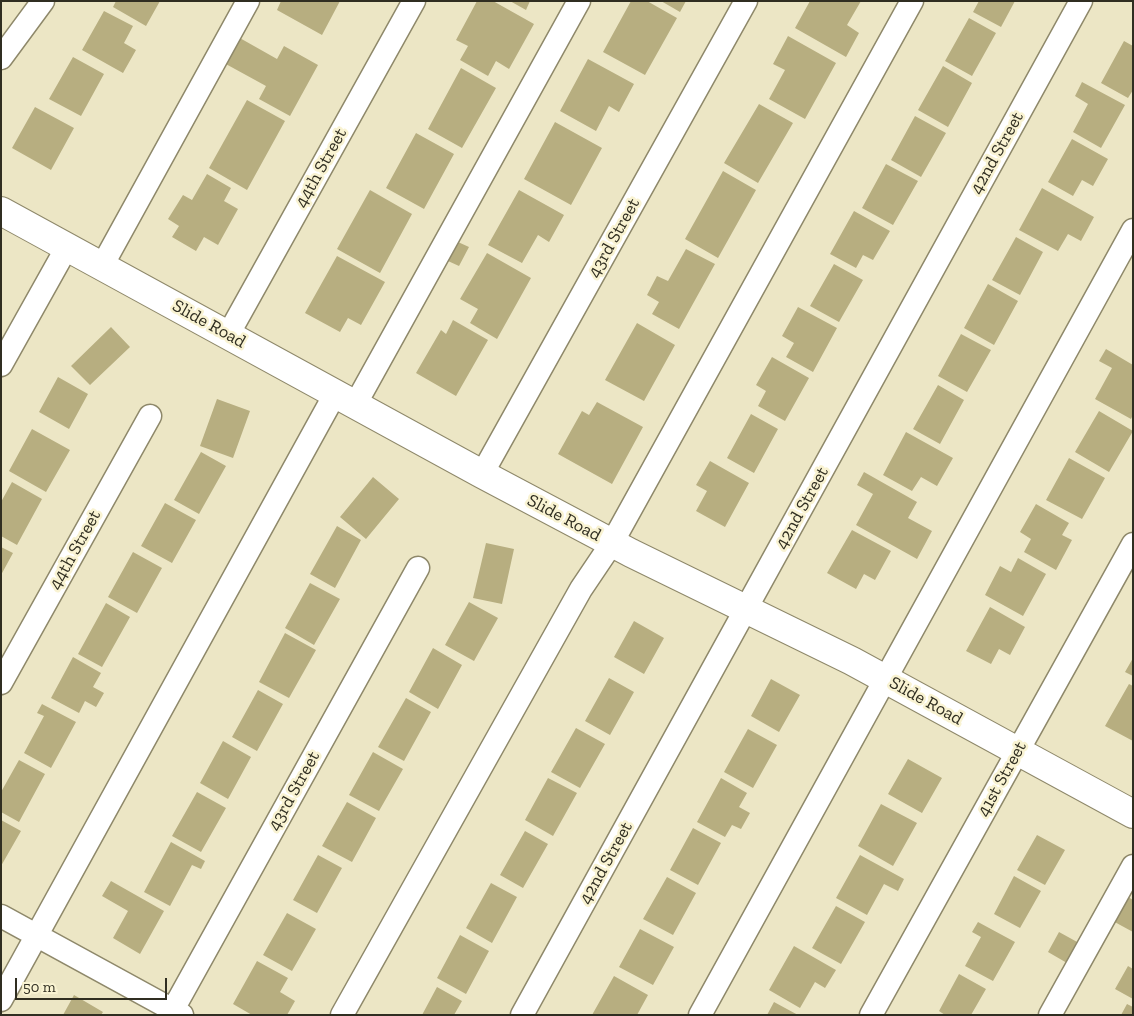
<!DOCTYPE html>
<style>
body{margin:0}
#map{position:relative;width:1134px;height:1016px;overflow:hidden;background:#ece6c5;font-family:"Zilla Slab",serif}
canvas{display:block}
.frame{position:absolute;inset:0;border:2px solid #302e21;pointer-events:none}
.scale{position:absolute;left:15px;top:978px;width:152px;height:22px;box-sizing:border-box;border:2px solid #302e21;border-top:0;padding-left:6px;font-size:15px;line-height:18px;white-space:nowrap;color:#302e21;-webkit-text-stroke:4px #f9f3d2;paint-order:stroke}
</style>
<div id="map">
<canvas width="1134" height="1016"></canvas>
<div class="frame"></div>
<div class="scale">50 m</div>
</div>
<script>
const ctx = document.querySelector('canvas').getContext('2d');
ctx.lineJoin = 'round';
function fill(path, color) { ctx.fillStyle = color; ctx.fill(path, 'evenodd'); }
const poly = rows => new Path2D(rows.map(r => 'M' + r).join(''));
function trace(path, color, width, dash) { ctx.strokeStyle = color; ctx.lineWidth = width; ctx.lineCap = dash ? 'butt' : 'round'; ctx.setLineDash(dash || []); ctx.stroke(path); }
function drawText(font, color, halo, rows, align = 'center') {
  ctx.font = font + ' "Zilla Slab",serif'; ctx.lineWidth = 5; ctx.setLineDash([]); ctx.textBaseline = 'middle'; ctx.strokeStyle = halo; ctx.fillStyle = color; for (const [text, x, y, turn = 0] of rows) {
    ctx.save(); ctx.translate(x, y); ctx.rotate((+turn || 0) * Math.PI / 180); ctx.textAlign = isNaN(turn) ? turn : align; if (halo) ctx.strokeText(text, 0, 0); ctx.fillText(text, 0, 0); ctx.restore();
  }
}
fill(poly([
 [116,1,160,1,146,26,113,7],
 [281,1,340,1,322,35,277,10],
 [477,1,493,1,534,24,509,69,496,61,488,76,460,60,468,46,456,40],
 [510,1,530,1,526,10],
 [631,1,647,1,677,18,645,75,603,52],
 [661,1,686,1,680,12],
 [810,1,861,1,847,25,859,33,846,57,795,28],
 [979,1,1015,1,1001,27,973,12],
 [104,11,133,26,124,43,136,50,123,73,82,50],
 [969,18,996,33,972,76,945,61],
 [788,36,836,63,805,119,769,99,785,70,773,64],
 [238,37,277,59,284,46,318,65,290,116,259,99,266,86,224,63],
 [1124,41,1133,46,1133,90,1128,98,1101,83],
 [73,57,104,74,81,116,49,99],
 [588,59,634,84,619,112,609,106,596,131,560,111],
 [943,66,972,83,948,127,918,110],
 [461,68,496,88,462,148,428,129],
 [1082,82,1125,105,1101,148,1073,132,1088,104,1075,96],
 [247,100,285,121,247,190,209,168],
 [759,104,793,123,758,183,724,163],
 [35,107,74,128,51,170,12,148],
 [915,116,946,133,921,177,891,160],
 [555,122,602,148,571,205,524,179],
 [416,133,454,154,424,209,386,188],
 [1072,139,1108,159,1093,186,1082,180,1073,196,1048,182],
 [886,164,918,181,893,225,862,208],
 [723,171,756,190,718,258,685,239],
 [207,174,231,188,224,201,238,209,218,245,204,237,196,251,172,237,179,226,168,219,183,195,192,200],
 [1042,188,1094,217,1081,241,1068,234,1058,251,1019,230],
 [370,190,412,214,380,273,337,249],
 [519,190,564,215,549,242,538,235,522,263,488,245],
 [854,211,890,231,873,260,863,255,856,268,830,254],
 [1016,237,1043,252,1020,295,992,280],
 [458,242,469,247,459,266,448,261],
 [686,249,715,264,679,329,652,314,659,302,647,295,657,276,668,281],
 [487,253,531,278,497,339,470,323,478,309,460,299],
 [337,256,385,282,361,325,348,318,340,332,305,313],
 [834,264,863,280,839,322,810,306],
 [988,284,1018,301,994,345,964,328],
 [798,307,837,328,813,372,786,357,794,343,782,336],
 [453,320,488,340,456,396,416,373,441,330,446,334],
 [637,323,675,345,644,401,605,380],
 [111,327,130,347,90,385,71,366],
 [961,334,991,350,967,392,938,376],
 [1106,349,1133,365,1133,415,1131,419,1095,399,1112,368,1099,361],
 [772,357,809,378,785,421,758,406,766,391,756,385],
 [58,377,88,394,69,429,39,412],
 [938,385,964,400,940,444,913,429],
 [217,399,250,411,233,458,200,446],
 [597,402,643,427,612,484,558,454,582,411,589,415],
 [1099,411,1133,431,1109,472,1075,452],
 [751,414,778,429,754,473,727,458],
 [32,429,70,450,46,492,9,471],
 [906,432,953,458,937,486,921,477,912,491,883,475],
 [201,452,226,466,199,514,174,500],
 [1069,458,1105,478,1082,519,1046,500],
 [710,461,749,483,725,527,696,511,707,491,696,485],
 [864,472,917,502,908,518,932,531,917,559,856,525,873,494,857,485],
 [373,477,399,499,366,539,340,517],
 [12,482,42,499,17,545,1,536,1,502],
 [165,503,196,520,172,563,141,546],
 [1036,504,1069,523,1062,535,1072,540,1056,570,1024,552,1031,539,1020,532],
 [337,526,361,540,335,588,310,574],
 [852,530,891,551,875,580,864,574,856,589,827,573],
 [486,543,514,549,502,604,473,598],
 [1,547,13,553,1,575],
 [133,552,162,568,137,613,108,597],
 [1018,558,1046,574,1023,616,985,595,1000,566,1011,572],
 [310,583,340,599,314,645,285,628],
 [469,602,498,618,474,661,445,645],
 [106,603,130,617,102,667,78,654],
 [990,607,1025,627,1010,655,999,649,991,664,966,651],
 [634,621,664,638,644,674,614,657],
 [285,633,316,650,289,698,259,682],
 [433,648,462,665,438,709,409,692],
 [73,657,101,673,93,687,104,693,96,707,85,701,79,713,51,698],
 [1133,658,1133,676,1125,672],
 [609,678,634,692,610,735,585,721],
 [771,679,800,695,779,732,751,716],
 [1129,684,1133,686,1133,741,1105,726],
 [258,690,283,704,257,751,232,737],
 [406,698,431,712,404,761,378,747],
 [42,704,76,722,51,768,24,753,44,716,37,713],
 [576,728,605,744,580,788,551,772],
 [748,729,777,745,753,788,724,772],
 [223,741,251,757,228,799,200,783],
 [373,752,403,769,379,811,349,795],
 [908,759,942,778,922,813,888,794],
 [19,760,45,774,19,822,1,812,1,792],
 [548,778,577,793,553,836,525,820],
 [721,778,747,793,739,807,750,813,741,829,732,825,725,837,697,822],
 [197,792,226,808,201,852,172,836],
 [347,802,376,818,352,862,322,846],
 [881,804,917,823,893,866,858,846],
 [1,820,21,831,1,866],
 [693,828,721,843,698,885,670,870],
 [525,831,548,844,523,888,500,875],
 [1037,835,1065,850,1045,885,1017,870],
 [171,842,205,861,201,869,192,865,170,906,144,892],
 [318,855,342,868,317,913,293,900],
 [860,855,904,879,898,891,884,884,867,915,836,898],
 [1014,876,1041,891,1020,928,994,914],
 [667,877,696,893,673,935,643,919],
 [111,881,164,911,140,954,113,938,128,911,102,896],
 [491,883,517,897,492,943,466,928],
 [1125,895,1133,900,1133,932,1111,920],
 [836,906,865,922,841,964,812,948],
 [287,913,316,929,292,971,263,955],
 [978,922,1015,942,993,981,965,966,981,937,972,932],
 [640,929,674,947,653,985,619,967],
 [1059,932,1079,943,1067,963,1048,952],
 [460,935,489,951,466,994,437,978],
 [794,946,836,970,825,988,815,982,800,1008,769,990],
 [257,961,288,978,280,992,295,1001,287,1015,252,1015,233,1004],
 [1128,966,1133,969,1133,999,1115,989],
 [959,974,986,989,971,1015,945,1015,939,1011],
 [614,976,648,995,637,1015,592,1015],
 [437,987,462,1001,454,1015,422,1015],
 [74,995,103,1012,101,1015,63,1015],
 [774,1002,798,1015,767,1015],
 [1127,1004,1133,1007,1133,1015,1121,1015]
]), '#b7ae80');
const minor = poly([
 [1,58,43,1],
 [102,266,248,1],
 [228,335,414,1],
 [1,365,67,247],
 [355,405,579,1],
 [482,474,746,1],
 [1,683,150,416],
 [1,916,182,1015],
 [1,1000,335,394],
 [170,1015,418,568],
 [342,1015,581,589,612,543,912,1],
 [522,1015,1081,1],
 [700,1015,1133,230],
 [871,1015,1133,544],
 [1050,1015,1133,866]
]);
const major = poly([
 [1,211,482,474,631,553,852,661,1133,814]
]);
trace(minor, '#8e886a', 25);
trace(major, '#8e886a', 30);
trace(minor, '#fff', 22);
trace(major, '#fff', 28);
drawText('18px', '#302e21', '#f9f3d2', [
 ["42nd Street",997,153,-61],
 ["44th Street",321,168,-61],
 ["43rd Street",614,238,-61],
 ["Slide Road",209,324,29],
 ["42nd Street",802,508,-61],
 ["Slide Road",564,518,28],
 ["44th Street",75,550,-61],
 ["Slide Road",926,701,29],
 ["41st Street",1002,779,-61],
 ["43rd Street",294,791,-61],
 ["42nd Street",606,863,-61]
]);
</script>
